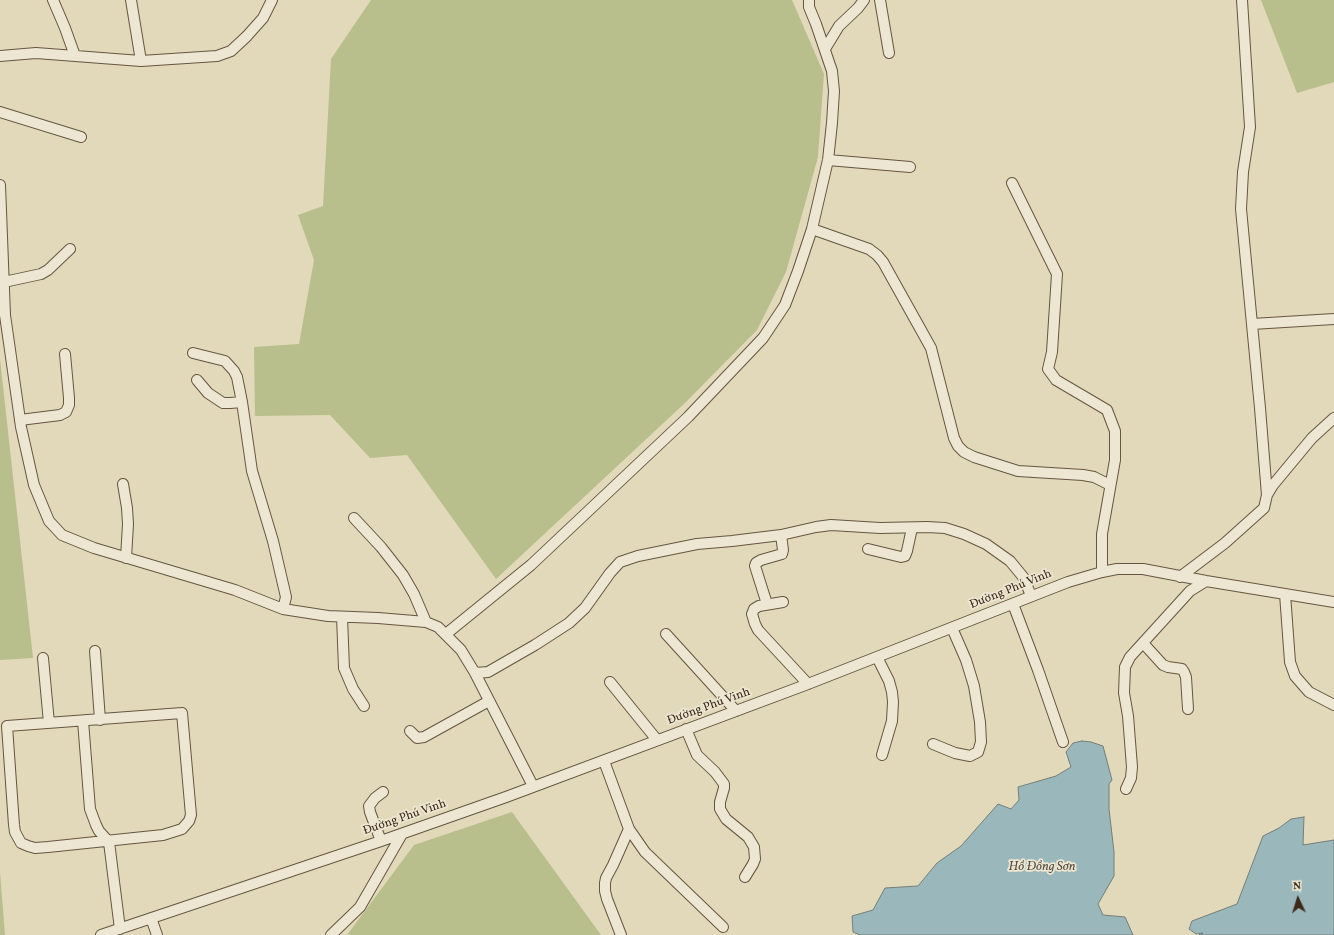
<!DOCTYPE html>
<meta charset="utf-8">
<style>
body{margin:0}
#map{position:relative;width:1334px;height:935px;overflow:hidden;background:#e2d9ba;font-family:Vollkorn,serif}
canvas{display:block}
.north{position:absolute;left:1278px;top:879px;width:40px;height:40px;-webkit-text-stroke:3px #ece6d2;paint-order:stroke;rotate:356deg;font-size:11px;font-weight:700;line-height:16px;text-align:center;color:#3c2918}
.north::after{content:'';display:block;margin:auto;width:14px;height:18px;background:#3c2918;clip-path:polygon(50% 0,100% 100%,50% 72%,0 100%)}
</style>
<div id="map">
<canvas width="1334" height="935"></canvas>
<div class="north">N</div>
</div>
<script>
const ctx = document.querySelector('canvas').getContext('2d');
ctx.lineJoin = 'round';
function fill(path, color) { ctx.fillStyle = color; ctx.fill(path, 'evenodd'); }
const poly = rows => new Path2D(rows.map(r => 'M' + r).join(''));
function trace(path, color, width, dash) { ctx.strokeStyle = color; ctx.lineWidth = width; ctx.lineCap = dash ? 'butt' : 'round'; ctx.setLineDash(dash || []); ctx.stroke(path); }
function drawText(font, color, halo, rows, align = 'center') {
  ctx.font = font + ' Vollkorn,serif'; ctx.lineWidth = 3.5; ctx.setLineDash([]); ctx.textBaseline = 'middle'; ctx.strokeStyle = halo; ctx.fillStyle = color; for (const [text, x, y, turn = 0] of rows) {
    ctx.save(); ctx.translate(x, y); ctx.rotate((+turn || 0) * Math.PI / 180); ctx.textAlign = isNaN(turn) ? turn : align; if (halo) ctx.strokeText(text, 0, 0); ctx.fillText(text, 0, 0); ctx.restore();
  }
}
fill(poly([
 [371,0,792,0,824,74,818,157,786,272,757,330,685,403,496,579,407,455,370,458,330,415,255,416,254,347,299,344,314,260,298,215,323,206,331,59],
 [1261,0,1334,0,1334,82,1297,93],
 [0,359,33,658,0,660],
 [512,812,601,935,347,935,414,845],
 [0,872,5,935,0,935]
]), '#b8be8c');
const water = poly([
 [1082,741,1091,742,1103,746,1112,780,1109,784,1109,809,1114,852,1114,876,1098,904,1103,915,1125,917,1133,935,860,935,853,932,852,916,873,910,885,888,918,886,937,863,961,846,998,804,1011,809,1019,800,1018,787,1056,776,1071,767,1066,752,1073,743,1082,741],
 [1304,817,1303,845,1334,840,1334,935,1199,935,1203,933,1196,934,1189,929,1192,921,1237,904,1263,836,1279,828,1291,819,1304,817]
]);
fill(water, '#9ab7bb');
trace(water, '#747e7a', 1);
const minor = poly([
 [53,0,65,28,75,56],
 [131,0,141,61],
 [880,0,889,53],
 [825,49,839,26,858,8,864,0],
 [0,56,36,53,141,61,217,56,231,51,247,36,263,18,272,0],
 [0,112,81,137],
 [828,160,910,167],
 [1012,183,1057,274,1052,352,1048,369,1056,380,1107,410,1115,431,1115,460,1102,534,1102,572],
 [0,185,5,315,21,427,34,485,49,521,62,535,94,548,235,590,283,609,328,616,378,618,426,622,438,627,461,650,475,673,533,786],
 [812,229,869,249,877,255,883,262,931,348,954,438,958,446,964,452,974,457,1018,471,1083,475,1094,477,1110,485],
 [4,282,41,274,48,270,70,249],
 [1252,324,1334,319],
 [193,353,225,361,234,371,237,377,242,402,252,471,273,541,286,597,283,609],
 [197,380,208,393,223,403,230,403,242,402],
 [20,420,60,415,66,412,69,405,69,398,65,354],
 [123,484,127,508,128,524,126,558],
 [1267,495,1273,485,1312,438,1334,418],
 [354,518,381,547,403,575,414,594,426,622],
 [868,549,901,557,905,556,907,551,912,528],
 [1180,577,1225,543,1264,508,1267,495,1260,408,1241,209,1243,172,1250,127,1242,0],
 [1285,594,1290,662,1295,676,1309,692,1334,705],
 [783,602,759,606,754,609,752,614,755,624,758,630,808,684],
 [767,604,755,566,756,563,761,560,782,554,783,550,781,535],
 [1013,604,1038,670,1063,742],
 [342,617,344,668,353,689,364,706],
 [446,634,531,565,688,417,763,338,785,305,798,271,812,229,828,160,832,123,834,91,832,71,816,24,809,7,809,0],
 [666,634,736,711],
 [1143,643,1163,665,1168,667,1182,669,1184,672,1186,677,1188,709],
 [95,651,100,720],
 [877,657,889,681,892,692,893,702,892,721,882,755],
 [43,658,49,723],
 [475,673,488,672,535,645,569,623,585,608,610,573,620,562,638,556,697,544,732,541,781,535,816,527,831,525,880,528,927,527,945,528,964,534,986,544,1010,561,1024,578,1031,596],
 [610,682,657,740],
 [182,713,191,815,189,821,182,829,163,835,48,847,35,848,28,846,21,843,15,832,14,825,7,726,182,713],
 [83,721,90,809,96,825,99,831,109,842,120,929],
 [686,729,697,755,715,772,724,784,724,788,720,802,720,809,726,819,748,837,754,847,755,859,753,864,745,877],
 [410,731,417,738,424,737,489,701],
 [933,744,955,753,970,756,978,752,981,742,980,722,974,686,966,660,952,628],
 [604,761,629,829,645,852,723,927],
 [1126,789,1131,778,1132,767,1128,716,1124,693,1125,667,1130,657,1190,591,1206,581],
 [381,841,370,812,369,806,375,798,383,792],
 [151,918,157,935],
 [101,935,381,841,506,797,808,684,1068,582,1102,572,1117,569,1143,569,1206,581,1334,602],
 [331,935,360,907,402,834],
 [621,935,607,899,605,891,605,883,606,878,613,865,629,829]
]);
trace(minor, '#665540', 12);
trace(minor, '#ece6d2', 10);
drawText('12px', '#3c2918', '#ece6d2', [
 ["Đường Phú Vinh",1011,590,-22],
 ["Đường Phú Vinh",709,707,-20],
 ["Đường Phú Vinh",405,818,-19]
]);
drawText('italic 13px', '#544c41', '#ece6d2', [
 ["Hồ Đồng Sơn",1042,868]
]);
</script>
